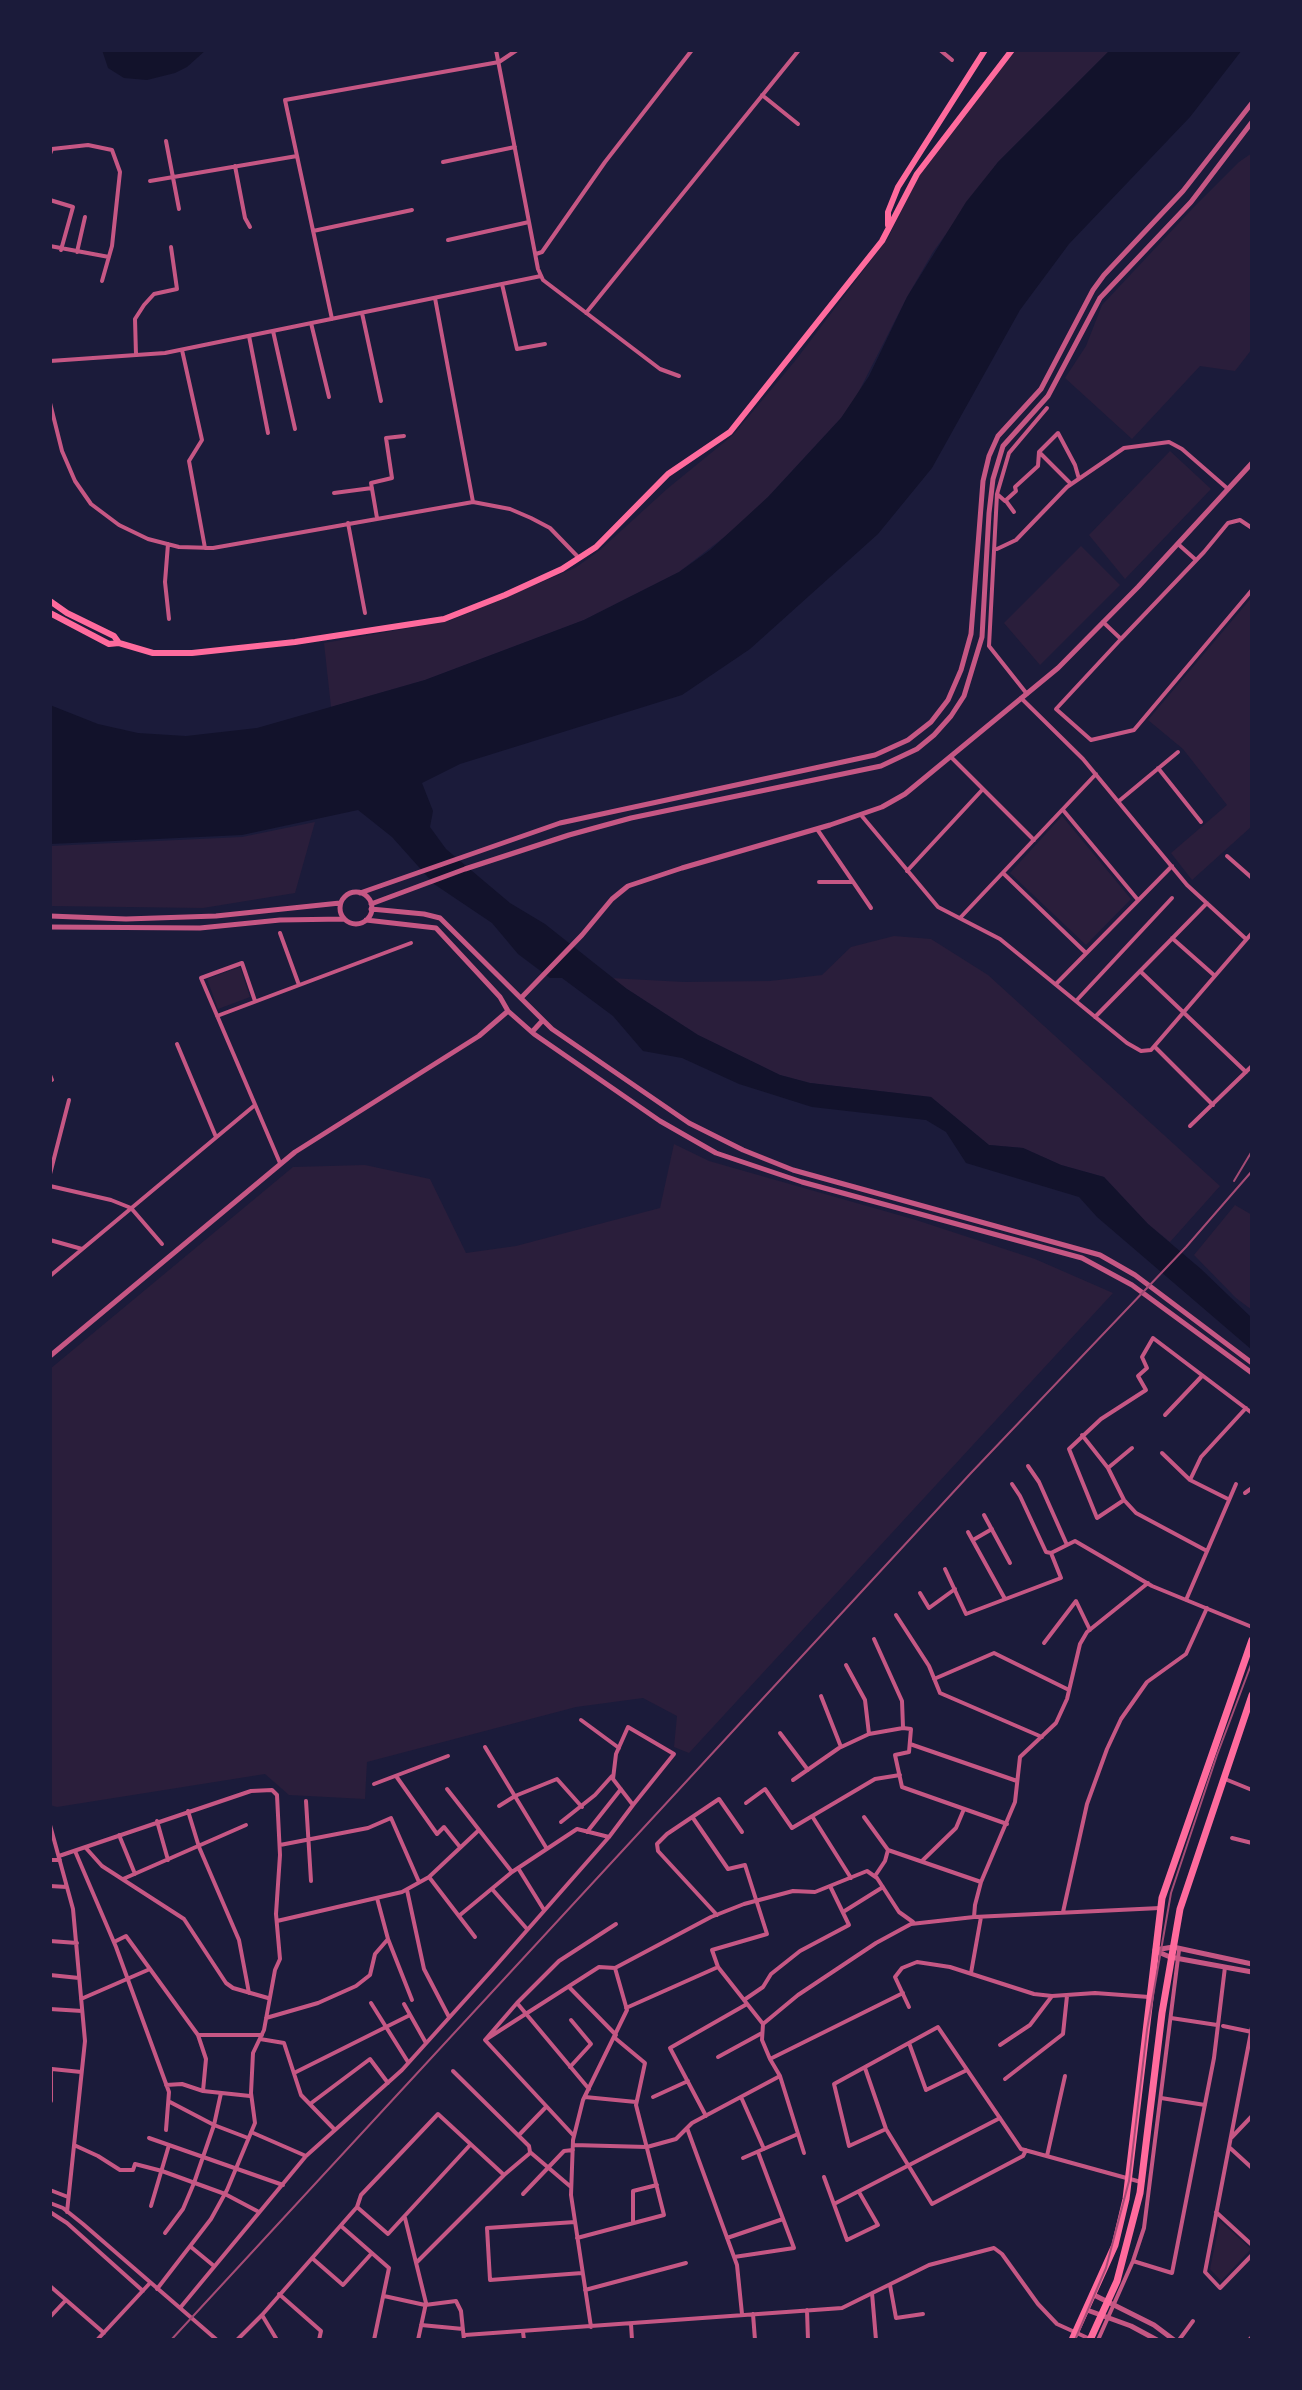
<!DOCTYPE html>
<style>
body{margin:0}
#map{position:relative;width:1302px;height:2390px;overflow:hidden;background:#1b1b3a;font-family:Rubik,sans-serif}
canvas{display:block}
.frame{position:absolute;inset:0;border:52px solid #1b1b3a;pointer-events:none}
</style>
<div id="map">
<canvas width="1302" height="2390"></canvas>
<div class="frame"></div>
</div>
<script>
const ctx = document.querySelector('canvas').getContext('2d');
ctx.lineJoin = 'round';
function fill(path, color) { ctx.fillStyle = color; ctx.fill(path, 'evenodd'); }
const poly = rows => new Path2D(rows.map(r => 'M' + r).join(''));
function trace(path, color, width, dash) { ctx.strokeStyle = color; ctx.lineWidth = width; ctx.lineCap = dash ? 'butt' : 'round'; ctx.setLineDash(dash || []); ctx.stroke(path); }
fill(poly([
 [1015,50,1110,50,998,162,933,252,907,297,855,399,841,418,768,497,736,528,679,572,584,620,425,680,331,707,324,643,449,621,575,568,600,550,667,489,733,435,795,361,888,238,917,179,935,151],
 [1252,153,1252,349,1235,371,1200,366,1132,439,1065,378,1086,346,1102,305,1193,208,1239,162],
 [1170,451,1211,489,1125,579,1089,535],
 [1081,546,1120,585,1040,665,1004,623],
 [1252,597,1252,826,1192,880,1171,853,1227,805,1183,749,1148,720],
 [1062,816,1131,899,1086,945,1010,873],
 [315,822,295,893,203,908,50,906,50,846,242,837],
 [894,936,931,939,988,975,1220,1186,1170,1242,1148,1224,1104,1177,1061,1165,1023,1148,989,1145,931,1097,810,1083,780,1075,698,1035,610,978,684,982,770,981,822,975,851,947],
 [240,967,250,997,218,1009,207,979],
 [674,1144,709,1161,916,1220,1035,1259,1113,1293,689,1753,674,1747,677,1716,643,1698,576,1707,367,1762,365,1799,289,1795,265,1774,57,1807,50,1805,50,1369,293,1167,365,1165,430,1179,466,1253,516,1246,660,1208],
 [1235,1205,1252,1215,1252,1310,1236,1298,1194,1255],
 [1220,2221,1251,2249,1221,2281,1210,2269]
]), '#2a1e3b');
fill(poly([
 [102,50,206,50,187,67,175,73,147,80,124,78,108,68],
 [1110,50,1242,50,1190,117,1069,244,1020,310,932,468,878,534,750,649,682,695,460,764,422,783,433,811,430,827,446,849,510,903,545,924,627,989,698,1035,780,1075,810,1083,931,1097,989,1145,1023,1148,1061,1165,1104,1177,1148,1224,1201,1269,1252,1318,1252,1350,1097,1217,1079,1197,966,1163,946,1132,926,1120,812,1107,739,1084,682,1058,643,1051,613,1016,562,978,550,978,518,954,492,923,434,884,392,837,358,810,242,835,50,844,50,705,98,724,138,733,186,736,257,728,425,680,584,620,679,572,710,550,768,497,841,418,869,376,907,297,966,202,998,162]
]), '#12122b');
trace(poly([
 [496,50,538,269,543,280,660,369,679,376],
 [940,50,952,60],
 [762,95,798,124],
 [166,141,179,209],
 [50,154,52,149,88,145,112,150,120,172,112,246,102,281],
 [443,162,515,147],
 [235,166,245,218,250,227],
 [150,181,297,156],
 [50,200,73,207,61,250],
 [313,231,412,210],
 [448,240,529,222],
 [50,246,109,257],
 [77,252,85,217],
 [536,254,542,252,605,162,692,50],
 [502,284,517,349,545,344],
 [435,298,473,502],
 [362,313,381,401],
 [586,313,799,50],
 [332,319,285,100,499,62,517,50],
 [311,323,329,397],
 [273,331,295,429],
 [249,336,268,433],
 [182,350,202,440,189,461,205,548],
 [136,355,135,319,144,305,154,294,177,289,171,247],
 [50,361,165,353,541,276],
 [50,403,62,451,75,481,91,504,119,525,148,539,179,547,213,548,473,502,510,509,531,518,550,528,579,558],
 [1039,452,1071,484],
 [334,493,372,488],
 [997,494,1005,501,1016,491,1015,487,1038,466,1039,452,1058,433,1075,465,1079,479],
 [1006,501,1014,512],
 [377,518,371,483,392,478,386,438,404,436],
 [348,523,365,613],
 [168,544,165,582,169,619],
 [1178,544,1196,560],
 [997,549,1016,540,1067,487,1124,448,1169,442,1182,449,1228,489],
 [1103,622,1121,639,1056,709,1091,740,1134,730,1252,590],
 [1121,639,1204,552,1228,523,1240,520,1252,528],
 [1027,694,989,646,997,494,1009,453,1047,408],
 [1021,698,1083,759,1187,885,1246,939],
 [951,757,1034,840],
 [1158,768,1201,822],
 [1119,801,1178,752],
 [1063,810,1138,900],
 [861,815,938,907,1000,939,1127,1043,1141,1051,1151,1050,1252,933],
 [817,829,871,908],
 [1227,856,1252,878],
 [907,871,983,789],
 [1003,873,1086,953],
 [819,882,853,882],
 [960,918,1096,774],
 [280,933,299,985],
 [1172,938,1215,976],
 [1140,971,1246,1072],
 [1056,984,1172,866],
 [255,1001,242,963,201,978,280,1163],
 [1076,1001,1172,898],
 [217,1016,411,943],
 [1095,1017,1207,903],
 [177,1044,216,1137],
 [1155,1047,1213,1105],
 [50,1075,52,1080],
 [1190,1126,1252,1066],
 [50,1174,69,1100],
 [50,1186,111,1200,131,1208,162,1244],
 [50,1240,82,1249],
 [50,1276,255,1105],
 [1165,1415,1202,1376],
 [1082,1435,1108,1468,1124,1500,1136,1513,1207,1551],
 [1162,1453,1190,1480,1228,1499],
 [1028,1466,1039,1482,1067,1545],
 [1108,1468,1132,1448],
 [1190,1480,1201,1457,1246,1408],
 [1012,1484,1020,1496,1046,1552,1051,1553],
 [1245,1493,1252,1488],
 [1124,1500,1097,1518,1069,1449,1101,1419,1146,1390,1138,1376,1147,1368,1142,1357,1153,1338,1252,1413],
 [984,1515,1010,1563],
 [968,1532,1005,1599],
 [973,1540,992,1529],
 [945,1569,966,1614,1061,1578,1051,1553,1075,1541,1152,1586,1252,1627],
 [920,1593,929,1608,955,1589],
 [1186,1600,1236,1484],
 [896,1615,929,1666,940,1693,1042,1737],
 [874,1639,902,1701,903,1727],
 [1044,1643,1076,1601,1090,1630],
 [846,1665,865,1700,869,1734],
 [934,1679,994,1653,1069,1690],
 [821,1696,841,1747],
 [581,1720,619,1748],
 [780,1733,808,1770],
 [910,1744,1017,1781],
 [485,1747,547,1849],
 [396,1776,437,1834,444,1827,460,1847],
 [1225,1779,1252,1790],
 [793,1780,839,1748,869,1734,903,1728,911,1729,909,1752,895,1755,902,1787,1007,1824],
 [374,1784,448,1756],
 [447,1789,512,1872],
 [306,1801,311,1881],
 [746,1803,765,1789,792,1828,875,1779,900,1775],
 [499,1806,515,1796,557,1779,582,1807],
 [188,1811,199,1847,239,1940,249,1993],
 [812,1816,851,1878],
 [864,1817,888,1850,885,1861,875,1876],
 [693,1818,728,1869,745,1865,767,1934,712,1950,718,1967,763,2024,798,1995,876,1943,911,1924,974,1917,1160,1908],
 [157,1821,168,1860],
 [561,1822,595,1795,612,1776],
 [50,1825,73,1909,85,2041,67,2212],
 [587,1832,621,1789],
 [119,1835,135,1874],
 [1232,1838,1252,1843],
 [280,1845,368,1828,391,1818,419,1882],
 [85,1847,102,1866,184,1919,226,1983,233,1988,268,1998],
 [888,1850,981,1882],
 [75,1851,116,1947,169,2092,166,2130],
 [59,1856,251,1791,272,1790,277,1795,280,1855,276,1914,280,1959,275,1970,264,2030,253,2053,251,2093,255,2123,227,2190,211,2219,157,2289],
 [50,1860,60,1860],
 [922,1861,956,1828,964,1809],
 [518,1868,544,1910],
 [429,1877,475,1937],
 [123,1879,246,1825],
 [50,1886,67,1887],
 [492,1889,527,1929],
 [407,1890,424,1969,449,2017],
 [843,1912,883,1887],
 [1063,1912,1087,1804,1107,1749,1121,1719,1147,1682,1186,1654,1207,1608],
 [460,1915,512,1872,577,1829,609,1837],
 [717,1915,658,1851,657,1844,667,1834,719,1799,742,1832],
 [974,1917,975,1905,981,1882,1015,1802,1020,1757,1056,1723,1067,1699,1080,1644,1087,1632,1148,1583],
 [277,1921,402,1892,429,1877,479,1830],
 [388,1939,412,2000],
 [50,1941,77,1943],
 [114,1942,126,1936,198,2035,206,2059,203,2091],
 [971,1973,981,1917],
 [50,1975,79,1978],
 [570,1988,616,2035],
 [81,1999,150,1969],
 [744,2000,763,1987,771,1974,800,1951,849,1925,830,1886],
 [371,2003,408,2062],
 [517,2003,485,2040,574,2136],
 [404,2004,426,2043],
 [909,2007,895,1977,902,1968,917,1962,950,1967,1034,1994,1052,1996,1095,1993,1149,1997],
 [626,2008,718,1967],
 [50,2009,82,2011],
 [266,2018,318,2003,356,1986,370,1975,375,1954,388,1939,377,1898],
 [1171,2018,1217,2025],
 [763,2024,762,2040,770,2059],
 [1223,2026,1252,2032],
 [1252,2027,1205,2272,1220,2288,1252,2255],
 [198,2035,262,2035],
 [260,2039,284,2043,301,2095,335,2130],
 [485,2040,599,1967,615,1968,711,1917,744,1904,793,1891,815,1892,867,1871,877,1878,899,1912,913,1922],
 [909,2043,926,2090,967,2070],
 [1000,2045,1030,2025,1052,1996],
 [718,2057,762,2033],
 [570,2067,591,2044,571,2020],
 [865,2068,886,2129,932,2204,1023,2156,1026,2150],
 [52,2069,81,2072],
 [453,2071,529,2146,530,2152,571,2187],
 [294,2073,410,2015],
 [1005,2079,1063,2034,1067,1996],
 [166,2085,182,2084,203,2091,250,2096],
 [589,2089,517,2003,559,1961,616,1924],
 [585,2097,636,2102],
 [653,2097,688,2081],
 [741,2097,764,2149],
 [1161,2098,1205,2105],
 [51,2101,51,2069],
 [170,2102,214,2125,248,2138],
 [310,2104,370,2059,388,2083],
 [706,2116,670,2048,747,2004],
 [687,2128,737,2265,742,2314],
 [886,2129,849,2146,834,2084,938,2027,1021,2149,1141,2182],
 [251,2132,306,2156],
 [519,2135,546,2107],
 [1232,2137,1252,2116],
 [149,2138,283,2185],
 [74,2145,98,2156,120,2170,133,2170,135,2164,162,2171,225,2194,259,2212],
 [573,2145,647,2147,676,2139,692,2123,780,2076],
 [1229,2147,1252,2168],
 [804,2153,780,2076,770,2059,903,1993],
 [1047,2156,1065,2076],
 [743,2158,798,2134],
 [824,2177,847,2240,878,2225,859,2192],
 [50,2190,68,2197],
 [523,2194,564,2151,573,2150],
 [50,2203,63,2208,83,2224,217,2340],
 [834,2204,1000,2118],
 [151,2206,169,2145],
 [357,2207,388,2234,470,2145],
 [50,2212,67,2223,143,2291],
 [1216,2212,1252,2245],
 [405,2218,426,2303,418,2340],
 [575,2222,487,2228,490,2280,582,2273],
 [633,2223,633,2191,657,2185],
 [341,2226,389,2268,374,2340],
 [165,2233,183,2209,194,2183,214,2125,221,2093],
 [577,2238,664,2215,636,2105,645,2063,615,2038],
 [727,2238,783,2219],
 [191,2247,214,2266],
 [734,2257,794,2248,758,2152],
 [312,2258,343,2285,372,2253],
 [1133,2261,1172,2273,1214,2058,1225,1967],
 [417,2262,504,2175,530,2153],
 [890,2285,896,2318,923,2314],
 [50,2286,104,2333],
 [585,2290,686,2263],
 [872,2293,876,2340],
 [279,2294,321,2331,319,2340],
 [384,2296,425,2305,456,2301,461,2311,464,2340],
 [180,2308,306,2156,402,2070,493,1969,609,1837,633,1805,674,1754,628,1727,616,1754,613,1779,633,1805],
 [807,2310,808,2340],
 [753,2314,755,2340],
 [262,2315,357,2207,361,2195,438,2114,504,2175],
 [50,2317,66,2300],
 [631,2324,632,2340],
 [421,2325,463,2329],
 [591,2327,571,2195,573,2140,583,2100,627,2010,615,1968],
 [523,2332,524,2340],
 [465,2335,842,2308,929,2265,994,2248,1002,2254,1038,2304,1057,2324,1090,2339],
 [97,2340,150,2283],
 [237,2340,262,2315,277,2340],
 [1098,2340,1133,2261,1144,2228,1179,1950],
 [1179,2340,1193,2321],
 [1249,2340,1252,2337]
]), '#c65784', 4);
trace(poly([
 '340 908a16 16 0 1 1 32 0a16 16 0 1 1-32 0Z',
 [360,893,560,823,875,755,908,740,931,722,948,700,961,670,971,634,983,481,989,456,998,436,1041,389,1093,290,1104,275,1183,191,1252,103],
 [371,904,465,869,569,835,631,818,881,766,917,749,934,735,951,716,964,696,982,637,989,513,993,479,1003,446,1048,396,1100,298,1191,202,1252,122],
 [371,909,424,914,440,918,552,1029,689,1123,743,1150,793,1170,1100,1255,1135,1275,1252,1363],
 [50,916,126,919,216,916,340,903],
 [366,920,436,928,500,997,508,1011,534,1034,660,1121,716,1153,802,1182,1082,1258,1132,1285,1252,1373],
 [50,927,200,928,280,920,344,919],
 [521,998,582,935,612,899,628,886,682,868,830,825,882,807,905,794,1058,668,1138,587,1252,463],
 [532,1032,543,1020],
 [50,1356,295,1152,479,1036,508,1011],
 [1155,1950,1173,1947,1252,1964],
 [1156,1951,1170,1957,1252,1972],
 [1094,2295,1154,2325,1174,2340],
 [1087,2310,1131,2326,1157,2340]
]), '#c65784', 5);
trace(poly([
 [888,225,888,212,898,187,985,50],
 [50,601,67,613,114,636,119,643],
 [50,613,109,644,119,643,153,653,192,653,295,642,444,619,505,595,562,569,596,547,668,474,730,432,882,241,917,174,1012,50]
]), '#ff6b9d', 6);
trace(poly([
 [1072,2340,1115,2245,1126,2199,1162,1898,1252,1640],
 [1090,2340,1117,2281,1140,2193,1162,2013,1180,1909,1252,1695]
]), '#ff6b9d', 7);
trace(poly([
 [1234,1181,1252,1151],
 [171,2340,970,1474,1186,1247,1252,1171],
 [1075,2340,1106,2268,1129,2181,1147,2030,1171,1893,1217,1755,1252,1662]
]), '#a44b75', 2);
</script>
